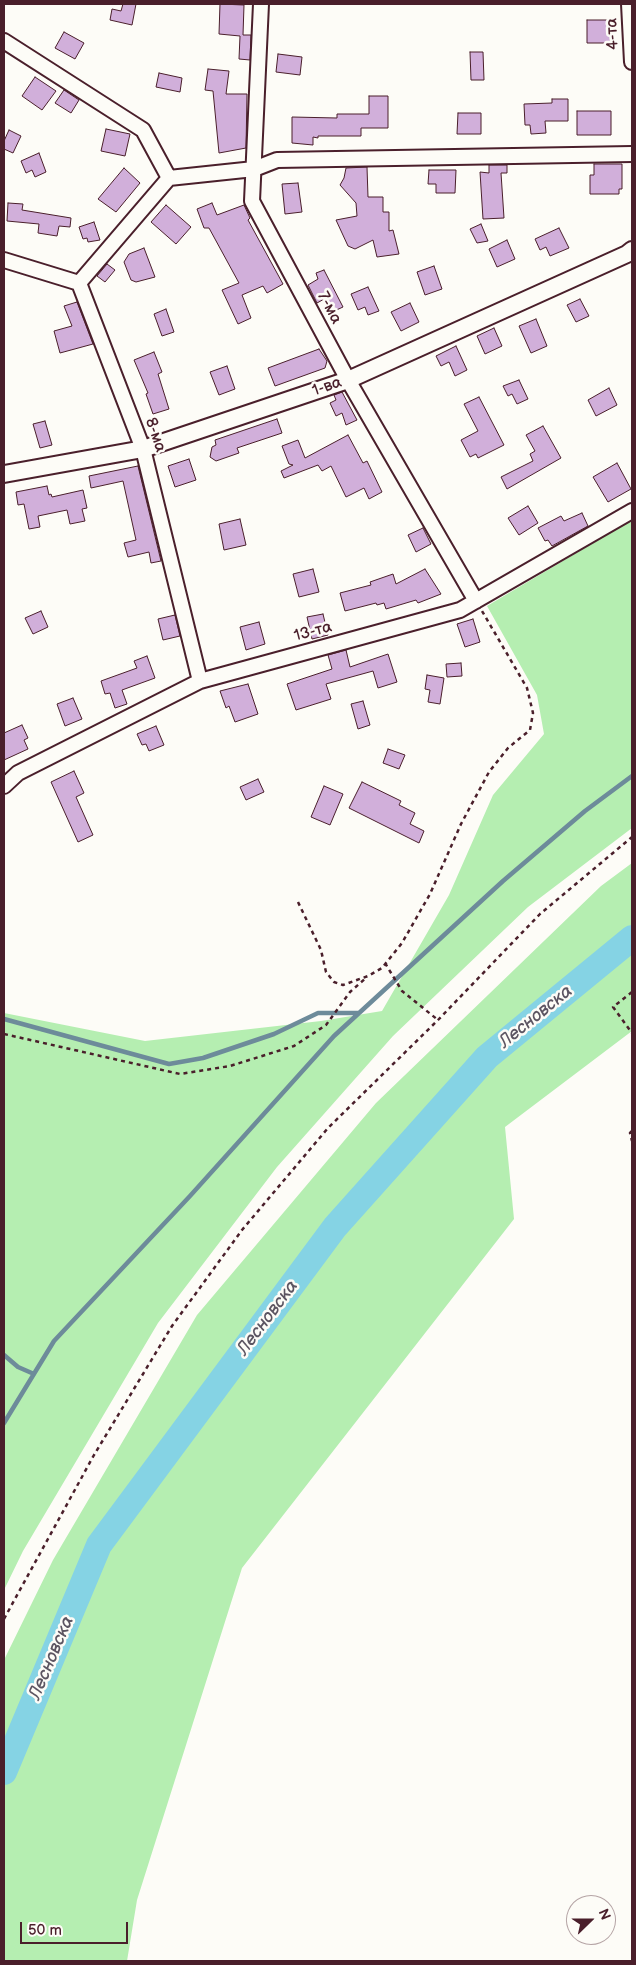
<!DOCTYPE html>
<meta charset="utf-8">
<style>
body{margin:0}
#map{position:relative;width:636px;height:1965px;overflow:hidden;background:#fdfcf7;font-family:"Balsamiq Sans",sans-serif}
canvas{display:block}
.frame{position:absolute;inset:0;border:5px solid #4a1f2b;pointer-events:none}
.north{position:absolute;left:566px;top:1895px;width:50px;height:50px;box-sizing:border-box;background:#fdfcf7;border:1px solid #b5a4a5;border-radius:50%;rotate:68deg;font-size:14px;font-weight:700;line-height:20px;text-align:center;color:#4a1f2b}
.north::after{content:'';display:block;margin:auto;width:18px;height:22px;background:#4a1f2b;clip-path:polygon(50% 0,100% 100%,50% 72%,0 100%)}
.scale{position:absolute;left:20px;top:1922px;width:108px;height:22px;box-sizing:border-box;border:2px solid #4a1f2b;border-top:0;padding-left:6px;font-size:15px;line-height:18px;white-space:nowrap;color:#4a1f2b;-webkit-text-stroke:4px #fdfcf7;paint-order:stroke}
</style>
<div id="map">
<canvas width="636" height="1965"></canvas>
<div class="frame"></div>
<div class="north">N</div>
<div class="scale">50 m</div>
</div>
<script>
const ctx = document.querySelector('canvas').getContext('2d');
ctx.lineJoin = 'round';
function fill(path, color) { ctx.fillStyle = color; ctx.fill(path, 'evenodd'); }
const poly = rows => new Path2D(rows.map(r => 'M' + r).join(''));
function trace(path, color, width, dash) { ctx.strokeStyle = color; ctx.lineWidth = width; ctx.lineCap = dash ? 'butt' : 'round'; ctx.setLineDash(dash || []); ctx.stroke(path); }
function drawText(font, color, halo, rows, align = 'center') {
  ctx.font = font + ' "Balsamiq Sans",sans-serif'; ctx.lineWidth = 5; ctx.setLineDash([]); ctx.textBaseline = 'middle'; ctx.strokeStyle = halo; ctx.fillStyle = color; for (const [text, x, y, turn = 0] of rows) {
    ctx.save(); ctx.translate(x, y); ctx.rotate((+turn || 0) * Math.PI / 180); ctx.textAlign = isNaN(turn) ? turn : align; if (halo) ctx.strokeText(text, 0, 0); ctx.fillText(text, 0, 0); ctx.restore();
  }
}
fill(poly([
 [632,520,632,828,528,907,393,1036,277,1167,158,1323,23,1551,4,1590,4,1013,145,1041,321,1021,382,1011,449,895,493,795,544,734,537,695,487,606],
 [632,863,632,1031,505,1127,514,1219,242,1568,137,1900,127,1961,4,1961,4,1660,53,1560,197,1315,376,1103,601,886]
]), '#b5eeb1');
trace(poly([
 [4,1019,169,1064,203,1058,274,1034,318,1013,359,1013],
 [4,1355,18,1367,34,1374],
 [4,1423,54,1341,190,1196,334,1036,503,881,585,811,632,776]
]), '#6d8b9a', 4.5);
trace(poly([
 [4,1772,99,1545,335,1227,487,1057,632,938]
]), '#85d3e4', 26);
const building = poly([
 [123,4,136,4,132,25,110,20,112,9,121,11,123,4],
 [220,4,244,5,243,35,251,35,250,60,239,59,240,36,219,34,220,4],
 [587,20,611,20,611,43,587,43,587,20],
 [64,32,84,43,75,59,55,48,64,32],
 [470,52,483,52,484,80,471,80,470,52],
 [278,54,302,57,300,75,276,72,278,54],
 [208,69,229,71,226,94,247,94,246,148,219,153,213,91,205,90,208,69],
 [159,73,182,78,180,92,156,87,159,73],
 [35,77,56,91,42,110,22,96,35,77],
 [64,90,79,100,71,113,55,103,64,90],
 [369,96,388,96,388,128,361,128,361,136,318,136,318,138,313,137,313,145,292,143,292,117,337,118,337,114,369,114,369,96],
 [552,99,568,99,568,121,545,121,546,133,531,134,530,125,525,125,524,104,552,103,552,99],
 [577,111,611,111,611,135,577,135,577,111],
 [458,113,481,113,481,134,457,134,458,113],
 [106,129,130,134,125,156,101,151,106,129],
 [9,130,21,136,13,153,4,149,4,141,9,130],
 [39,153,46,172,35,177,32,170,26,173,21,161,39,153],
 [594,164,622,164,622,189,619,189,619,194,590,194,590,175,594,175,594,164],
 [489,165,507,165,507,173,501,173,504,218,483,219,480,172,489,173,489,165],
 [367,167,368,197,383,197,383,212,389,212,389,231,393,230,399,254,377,257,373,240,355,249,348,246,336,220,357,216,356,203,340,185,344,178,346,168,367,167],
 [124,168,140,183,116,212,98,199,124,168],
 [429,170,456,170,455,193,436,193,436,184,428,184,429,170],
 [298,183,302,212,285,214,282,184,298,183],
 [8,203,23,204,22,210,71,218,70,227,59,226,57,236,38,233,39,224,7,221,8,203],
 [212,203,217,215,244,205,250,218,248,220,283,284,267,293,263,286,242,295,251,318,238,324,222,290,239,283,209,228,204,228,197,209,212,203],
 [166,205,191,227,176,244,151,222,166,205],
 [94,222,100,240,88,242,87,238,83,239,79,227,94,222],
 [481,224,488,241,477,243,470,229,481,224],
 [559,228,569,248,550,256,546,247,540,250,535,239,559,228],
 [507,240,515,259,497,267,489,249,507,240],
 [144,248,155,277,136,282,131,280,124,262,129,254,144,248],
 [107,264,115,270,105,282,97,276,107,264],
 [434,266,442,289,425,295,417,272,434,266],
 [324,270,343,307,332,312,326,298,317,303,308,285,318,279,316,273,324,270],
 [368,287,379,311,368,315,365,307,358,310,351,294,368,287],
 [580,299,589,316,576,322,567,305,580,299],
 [77,302,93,344,60,353,54,331,72,326,64,306,77,302],
 [410,303,419,322,401,331,391,312,410,303],
 [166,309,174,332,162,336,154,314,166,309],
 [536,319,547,346,531,353,519,326,536,319],
 [494,328,502,346,485,354,477,336,494,328],
 [456,346,467,370,455,376,449,362,441,366,436,356,456,346],
 [319,349,327,361,325,368,275,386,268,368,319,349],
 [154,352,162,372,158,374,169,409,153,414,146,394,148,393,134,360,154,352],
 [227,366,235,389,219,395,210,372,227,366],
 [519,380,528,399,517,404,512,394,508,396,503,386,519,380],
 [609,388,617,405,596,416,588,400,609,388],
 [342,392,357,420,346,425,342,413,336,416,330,403,336,400,334,395,342,392],
 [479,397,504,445,478,458,476,454,470,457,461,440,478,431,464,404,479,397],
 [277,419,282,433,237,448,239,453,216,461,210,457,212,447,216,445,215,440,277,419],
 [45,421,52,445,40,448,33,424,45,421],
 [543,426,561,458,507,489,501,477,533,461,530,454,535,451,526,435,543,426],
 [348,435,363,463,367,461,382,492,369,499,364,488,346,497,331,466,322,471,318,465,284,478,281,471,293,465,289,464,282,446,298,440,305,458,348,435],
 [189,459,196,480,175,487,168,466,189,459],
 [617,463,631,489,608,502,593,477,617,463],
 [138,466,161,561,151,563,149,552,128,557,124,543,136,540,123,481,91,488,89,476,138,466],
 [47,486,49,495,51,494,52,497,83,490,87,508,82,509,85,521,70,524,67,510,38,516,40,527,29,529,24,504,18,505,16,492,47,486],
 [528,506,538,523,519,535,508,518,528,506],
 [582,513,588,526,552,546,548,540,545,541,538,528,561,516,564,521,582,513],
 [240,519,246,545,224,550,219,524,240,519],
 [423,528,431,544,416,552,408,535,423,528],
 [313,569,319,592,299,597,293,574,313,569],
 [425,569,441,594,418,603,416,600,386,609,384,603,377,605,376,603,345,611,340,593,371,585,370,582,393,574,396,584,425,569],
 [41,611,48,627,33,634,25,618,41,611],
 [323,614,328,635,312,639,307,617,323,614],
 [175,615,180,636,163,640,158,619,175,615],
 [473,619,480,642,465,647,457,624,473,619],
 [259,622,265,644,246,650,240,627,259,622],
 [346,650,350,667,388,654,397,682,378,688,373,671,326,684,331,699,296,710,287,684,332,669,328,655,346,650],
 [147,656,155,678,122,690,127,704,115,708,110,693,105,694,101,681,137,668,134,661,147,656],
 [461,663,462,676,447,677,446,664,461,663],
 [427,675,444,678,440,704,428,702,430,690,425,689,427,675],
 [248,684,258,714,235,722,229,706,226,708,220,691,248,684],
 [73,698,82,719,65,726,57,704,73,698],
 [363,701,370,725,358,729,351,704,363,701],
 [22,725,28,738,24,740,28,749,4,760,4,733,22,725],
 [156,726,164,745,149,751,146,744,142,745,137,734,156,726],
 [388,749,405,755,399,769,383,763,388,749],
 [74,771,84,793,76,797,93,835,78,842,51,782,74,771],
 [258,779,264,792,246,800,240,787,258,779],
 [362,782,401,801,399,805,415,813,410,824,424,831,419,843,349,808,362,782],
 [324,786,343,794,330,825,311,817,324,786]
]);
fill(building, '#d1afda');
trace(building, '#4a1f2b', 1);
const minor = poly([
 [261,4,252,201,348,380,476,601],
 [629,4,632,62],
 [4,41,143,130,169,178],
 [4,260,79,283],
 [79,283,169,178,254,169,277,160,632,154],
 [79,283,143,449,200,681],
 [4,786,18,773,200,681,460,610,632,511]
]);
const tertiary = poly([
 [4,474,143,449,348,380,627,254,632,250]
]);
trace(minor, '#4a1f2b', 18);
trace(tertiary, '#4a1f2b', 20);
trace(poly([
 [298,902,321,950,326,972,334,982,343,985,368,976,382,968,402,943,430,894,461,824,489,772,508,748,530,730,533,713,527,688,482,611],
 [385,963,402,991,438,1020],
 [632,992,613,1007,632,1033],
 [4,1034,180,1074,230,1066,294,1046,326,1025,350,992,367,977],
 [632,1131,630,1133,632,1141],
 [4,1619,94,1455,172,1326,242,1230,328,1128,438,1020,540,914,632,837]
]), '#4a1f2b', 2.5, [4, 4]);
trace(minor, '#fdfcf7', 14);
trace(tertiary, '#fdfcf7', 16);
drawText('16px', '#4a1f2b', '#fdfcf7', [
 ["4-та",613,34,-93],
 ["7-ма",329,308,62],
 ["1-ва",327,387,-19],
 ["8-ма",155,435,71],
 ["13-та",313,632,-15]
]);
drawText('italic 18px', '#5c5562', '#fdfcf7', [
 ["Лесновска",536,1017,-39],
 ["Лесновска",268,1318,-53],
 ["Лесновска",52,1658,-67]
]);
</script>
